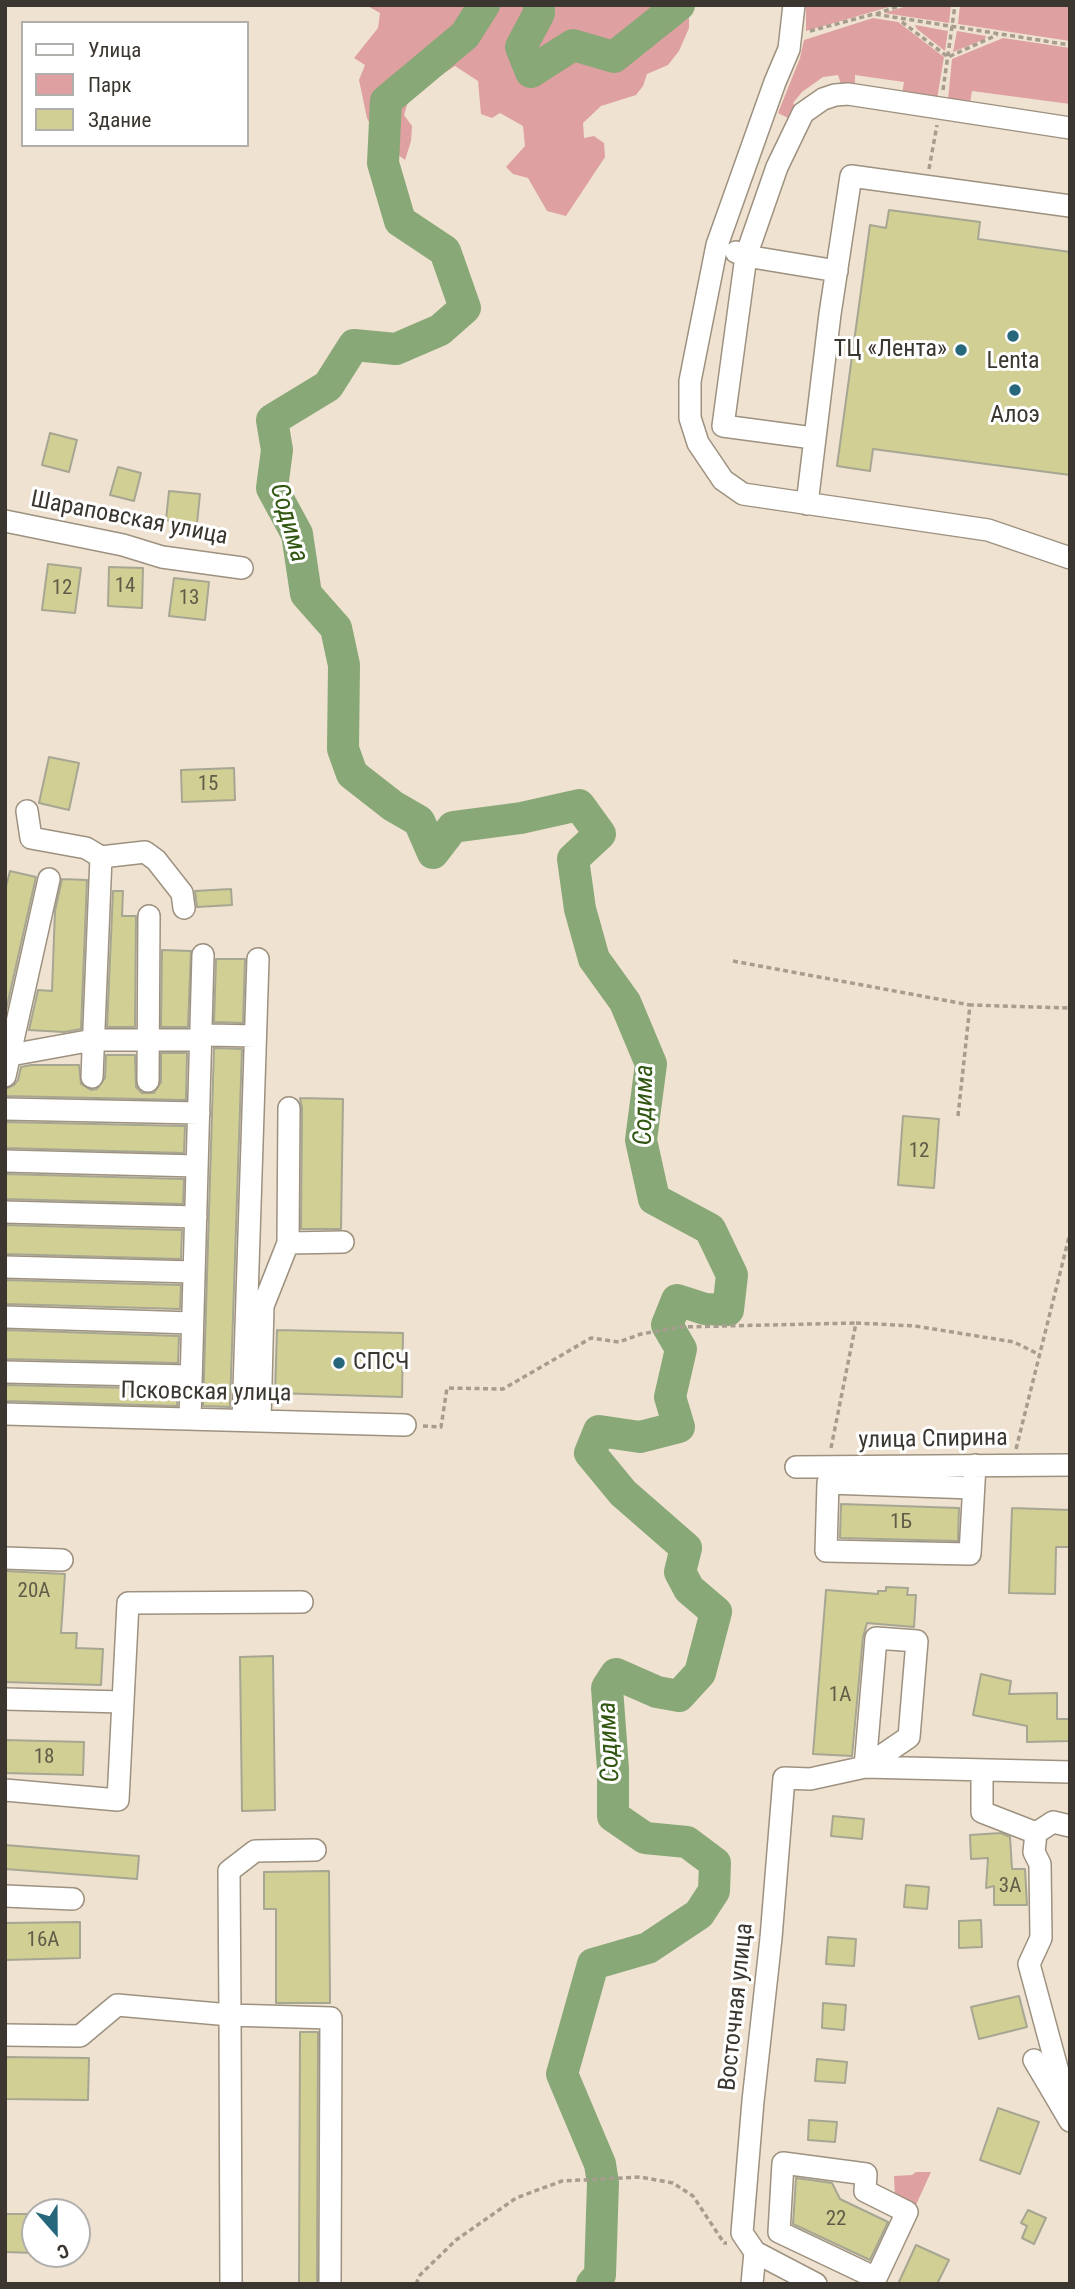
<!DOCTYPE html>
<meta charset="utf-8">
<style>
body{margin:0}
#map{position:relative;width:1075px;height:2289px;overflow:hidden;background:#efe2d0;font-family:"Roboto Condensed",sans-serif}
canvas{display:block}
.frame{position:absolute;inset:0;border:7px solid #3b362f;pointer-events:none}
.legend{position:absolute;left:21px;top:21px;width:228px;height:126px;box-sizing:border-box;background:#fff;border:2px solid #b1afac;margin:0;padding:9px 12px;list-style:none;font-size:21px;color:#3b362f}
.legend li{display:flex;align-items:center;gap:14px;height:35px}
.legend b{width:35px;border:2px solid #b1afac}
.north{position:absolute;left:21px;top:2198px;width:70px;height:70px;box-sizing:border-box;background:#fff;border:2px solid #b1afac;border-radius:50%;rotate:159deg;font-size:19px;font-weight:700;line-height:28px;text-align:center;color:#3b362f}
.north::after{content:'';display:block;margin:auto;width:24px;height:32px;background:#26677b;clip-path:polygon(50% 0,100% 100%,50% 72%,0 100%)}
</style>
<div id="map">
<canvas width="1075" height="2289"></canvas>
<div class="frame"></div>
<ul class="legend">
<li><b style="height:9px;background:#fff"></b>Улица</li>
<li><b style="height:19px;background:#dea0a0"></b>Парк</li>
<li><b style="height:19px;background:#d2cf95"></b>Здание</li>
</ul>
<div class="north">С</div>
</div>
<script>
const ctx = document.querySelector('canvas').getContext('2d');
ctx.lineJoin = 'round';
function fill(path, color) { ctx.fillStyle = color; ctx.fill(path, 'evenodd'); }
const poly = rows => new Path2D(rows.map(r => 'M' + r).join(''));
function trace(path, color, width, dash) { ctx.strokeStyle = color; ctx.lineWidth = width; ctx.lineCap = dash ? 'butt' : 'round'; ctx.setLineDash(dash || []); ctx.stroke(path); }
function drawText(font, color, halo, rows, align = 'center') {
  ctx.font = font + ' "Roboto Condensed",sans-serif'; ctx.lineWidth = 6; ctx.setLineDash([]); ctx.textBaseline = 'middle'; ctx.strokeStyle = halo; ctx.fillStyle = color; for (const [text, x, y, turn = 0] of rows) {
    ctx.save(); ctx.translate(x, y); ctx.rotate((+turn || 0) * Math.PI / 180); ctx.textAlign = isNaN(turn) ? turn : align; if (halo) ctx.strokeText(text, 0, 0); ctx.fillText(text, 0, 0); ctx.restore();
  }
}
fill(poly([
 [366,5,689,5,689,28,679,51,668,65,647,74,643,86,636,95,601,106,583,123,584,138,594,136,604,143,605,157,566,216,547,211,528,178,513,174,506,167,525,146,523,126,500,113,492,118,481,114,478,81,455,66,410,95,404,115,412,126,411,141,405,160,377,139,367,118,359,80,365,65,354,58,378,28,380,13],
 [806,5,896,5,806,31],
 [910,5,951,5,949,23,884,13],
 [960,5,1070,5,1070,41,958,24],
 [873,18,898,22,944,57,937,99,902,94,904,82,855,75,855,86,842,87,838,75,823,77,802,92,793,103,800,110,790,119,778,113,800,58,804,40],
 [915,25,948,31,945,51,917,29],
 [957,31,986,36,985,39,953,52],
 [1003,38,1070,48,1070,104,972,91,970,103,948,100,952,59],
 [916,2172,931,2172,915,2207,895,2198,894,2176,912,2175]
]), '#dea0a0');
trace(poly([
 [484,5,465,35,386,101,383,163,400,221,445,251,465,308,440,330,396,349,354,345,328,386,272,420,277,450,272,488,297,534,306,594,336,628,344,665,343,749,352,774,393,806,419,821,433,853,453,827,521,818,579,805,600,834,573,859,580,909,594,959,625,1002,651,1064,641,1140,654,1199,710,1229,732,1275,728,1310,705,1309,677,1300,667,1325,681,1349,670,1397,679,1427,640,1437,599,1431,590,1453,623,1493,686,1548,680,1572,689,1589,716,1612,700,1673,679,1696,657,1692,616,1674,607,1688,613,1769,613,1816,645,1838,687,1842,715,1863,714,1891,699,1914,648,1948,593,1964,562,2074,600,2164,603,2183,600,2275,592,2284],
 [539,5,539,13,521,47,531,72,573,45,614,57,679,5]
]), '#89a878', 32);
const building = poly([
 [889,210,980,222,978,239,1070,252,1070,475,873,449,870,471,837,466,870,225,886,228,889,210],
 [50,433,77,440,69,472,42,465,50,433],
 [118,467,141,473,134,501,110,495,118,467],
 [169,491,200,494,197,524,166,520,169,491],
 [48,564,81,568,75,613,42,610,48,564],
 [109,567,143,568,142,608,108,606,109,567],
 [174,578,209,582,205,620,169,616,174,578],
 [49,757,79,763,69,810,39,803,49,757],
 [234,768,235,800,182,802,181,770,234,768],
 [10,871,36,877,5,1015,5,890,10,871],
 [62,879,87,880,81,1029,64,1032,29,1030,38,990,52,991,55,911,62,879],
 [231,889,232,905,197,907,195,891,231,889],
 [113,891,123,891,122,916,136,916,135,1027,107,1027,113,891],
 [162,950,191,951,188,1027,161,1027,162,950],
 [216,959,245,959,243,1023,214,1022,216,959],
 [214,1048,242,1049,230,1407,203,1406,214,1048],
 [161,1053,187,1053,186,1100,5,1096,5,1089,14,1085,18,1080,21,1067,31,1065,79,1065,81,1084,91,1090,97,1089,105,1078,106,1055,135,1055,136,1087,142,1093,154,1093,161,1082,161,1053],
 [300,1098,343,1099,341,1229,301,1229,302,1108,300,1098],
 [903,1116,939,1119,934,1188,898,1185,903,1116],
 [5,1122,185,1126,184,1153,5,1148,5,1122],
 [5,1174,184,1179,183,1204,5,1199,5,1174],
 [5,1225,182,1230,181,1259,5,1254,5,1225],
 [5,1280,181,1285,180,1309,5,1304,5,1280],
 [5,1330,179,1336,178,1363,5,1359,5,1330],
 [277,1330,403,1333,402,1397,275,1393,277,1330],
 [5,1385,178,1389,177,1406,5,1401,5,1385],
 [841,1504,959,1508,958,1541,840,1538,841,1504],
 [1012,1508,1070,1510,1070,1547,1056,1547,1055,1594,1009,1593,1012,1508],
 [5,1571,65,1574,61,1633,77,1633,76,1648,103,1649,101,1685,5,1682,5,1571],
 [886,1587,908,1588,907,1595,916,1595,914,1627,867,1623,863,1637,852,1756,813,1754,826,1590,878,1594,878,1591,886,1591,886,1587],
 [273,1656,275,1810,242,1811,240,1657,273,1656],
 [981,1674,1011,1681,1009,1694,1057,1693,1057,1719,1069,1719,1070,1741,1027,1742,1027,1726,973,1715,981,1674],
 [5,1740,84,1742,83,1775,5,1773,5,1740],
 [833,1816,864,1819,862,1839,831,1836,833,1816],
 [1001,1833,1010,1837,1012,1869,1025,1869,1027,1905,994,1905,994,1886,986,1888,988,1858,971,1859,970,1835,1001,1833],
 [5,1845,139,1856,137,1879,5,1869,5,1845],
 [329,1871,330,2003,276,2003,276,1909,264,1909,264,1872,329,1871],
 [906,1885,929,1887,927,1909,904,1907,906,1885],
 [981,1920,982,1947,959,1948,959,1921,981,1920],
 [80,1922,80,1958,5,1960,5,1923,80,1922],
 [828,1937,856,1939,854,1966,826,1964,828,1937],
 [1019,1996,1027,2027,979,2039,971,2007,1019,1996],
 [823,2003,846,2005,844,2030,822,2028,823,2003],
 [300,2032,318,2032,317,2284,299,2284,300,2032],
 [5,2057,89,2058,88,2100,5,2099,5,2057],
 [817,2059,847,2062,845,2083,815,2081,817,2059],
 [998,2108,1039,2122,1020,2174,980,2160,998,2108],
 [809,2120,837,2122,835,2142,808,2140,809,2120],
 [796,2178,832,2183,840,2199,888,2222,870,2260,793,2224,796,2178],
 [1028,2210,1046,2218,1034,2244,1022,2238,1027,2226,1021,2223,1028,2210],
 [5,2214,35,2214,35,2253,5,2252,5,2214],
 [916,2245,949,2260,937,2284,898,2284,916,2245]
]);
fill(building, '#d2cf95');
trace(building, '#a6a692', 2);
const minor = poly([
 [794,5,789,49,775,82,717,245,690,381,690,418,698,443,723,480,743,494,988,530,1070,558],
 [736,252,746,256,837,271],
 [813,438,723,426,746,256,777,167,803,113,823,99,835,95,848,94,1070,128],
 [807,504,830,314,851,176,1070,206],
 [5,521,123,545,162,557,242,568],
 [27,811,31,838,86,848,101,857,145,852,156,860,182,893,184,908],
 [5,1056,93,1040,192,1040,210,1035,255,1036],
 [5,1076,49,879],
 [92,1077,101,857],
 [148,1081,149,916],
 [5,1109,199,1113],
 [5,1161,197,1166],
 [5,1212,196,1217],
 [288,1243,343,1242],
 [5,1267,194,1272],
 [5,1317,192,1323],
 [5,1372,191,1376],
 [5,1414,405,1425],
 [190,1419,203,955],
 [243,1420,258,959],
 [260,1421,263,1306,288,1243,289,1108],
 [796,1467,1070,1465],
 [973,1488,828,1483,826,1551,970,1554,975,1465],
 [5,1558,62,1560],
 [5,1699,123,1702],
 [865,1767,1070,1772],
 [982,1770,982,1812,1036,1833,1053,1822,1070,1826],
 [5,1790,118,1800,128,1603,302,1602],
 [1036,1833,1034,1852,1040,1864,1041,1938,1029,1964,1060,2079,1057,2099],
 [315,1850,255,1851,229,1871,230,2015,331,2018,330,2284],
 [5,1896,73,1899],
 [5,2035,80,2036,117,2005,230,2015,231,2284],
 [1034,2060,1070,2121],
 [752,2284,755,2252],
 [816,2284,755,2252,742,2233,753,2101,771,1938,784,1778,810,1779,865,1767,876,1638,917,1641,909,1737,865,1767],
 [873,2284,876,2278,907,2212,865,2191,866,2174,783,2163,779,2232,876,2278]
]);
trace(minor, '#9d917f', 24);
trace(poly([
 [876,14,902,5],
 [902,22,948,57,997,35],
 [810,31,874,14,1070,45],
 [943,90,955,5],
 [929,169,937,125],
 [733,961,970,1005],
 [958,1116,970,1005,1070,1008],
 [423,1426,441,1427,447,1388,503,1389,591,1338,619,1342,641,1334,681,1327,856,1323],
 [831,1448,856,1323,915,1326,1014,1342,1040,1355],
 [1016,1449,1070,1233],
 [416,2284,420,2275,456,2240,516,2198,562,2181,640,2177,673,2183,693,2196,724,2243,727,2243]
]), '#a79d8f', 3.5, [5, 3.5]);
trace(minor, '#fff', 21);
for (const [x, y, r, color] of [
 [1013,336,7,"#26677b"],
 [961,350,7,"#26677b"],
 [1015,390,7,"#26677b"],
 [339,1363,7,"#26677b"]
]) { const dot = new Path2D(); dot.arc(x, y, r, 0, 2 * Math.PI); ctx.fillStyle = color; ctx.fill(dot); trace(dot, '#fff', 2.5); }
drawText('21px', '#615c48', null, [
 ["14",125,587],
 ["12",62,589],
 ["13",189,599],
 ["15",208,785],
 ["12",919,1152],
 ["1Б",901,1523],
 ["20А",34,1592],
 ["1А",840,1696],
 ["18",44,1758],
 ["3А",1010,1887],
 ["16А",43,1941],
 ["22",836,2220]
]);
drawText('24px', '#3b362f', '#fff', [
 ["ТЦ «Лента»",947,350,"right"],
 ["Lenta",1013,362],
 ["Алоэ",1015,416],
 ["СПСЧ",353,1363,"left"]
]);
drawText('24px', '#3b362f', '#fff', [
 ["Шараповская улица",129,519,11],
 ["Псковская улица",206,1393,1],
 ["улица Спирина",933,1440,-1],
 ["Восточная улица",737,2007,-84]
]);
drawText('italic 26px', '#315712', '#fff', [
 ["Содима",288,523,74],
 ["Содима",645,1105,-89],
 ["Содима",610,1742,-93]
]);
</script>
